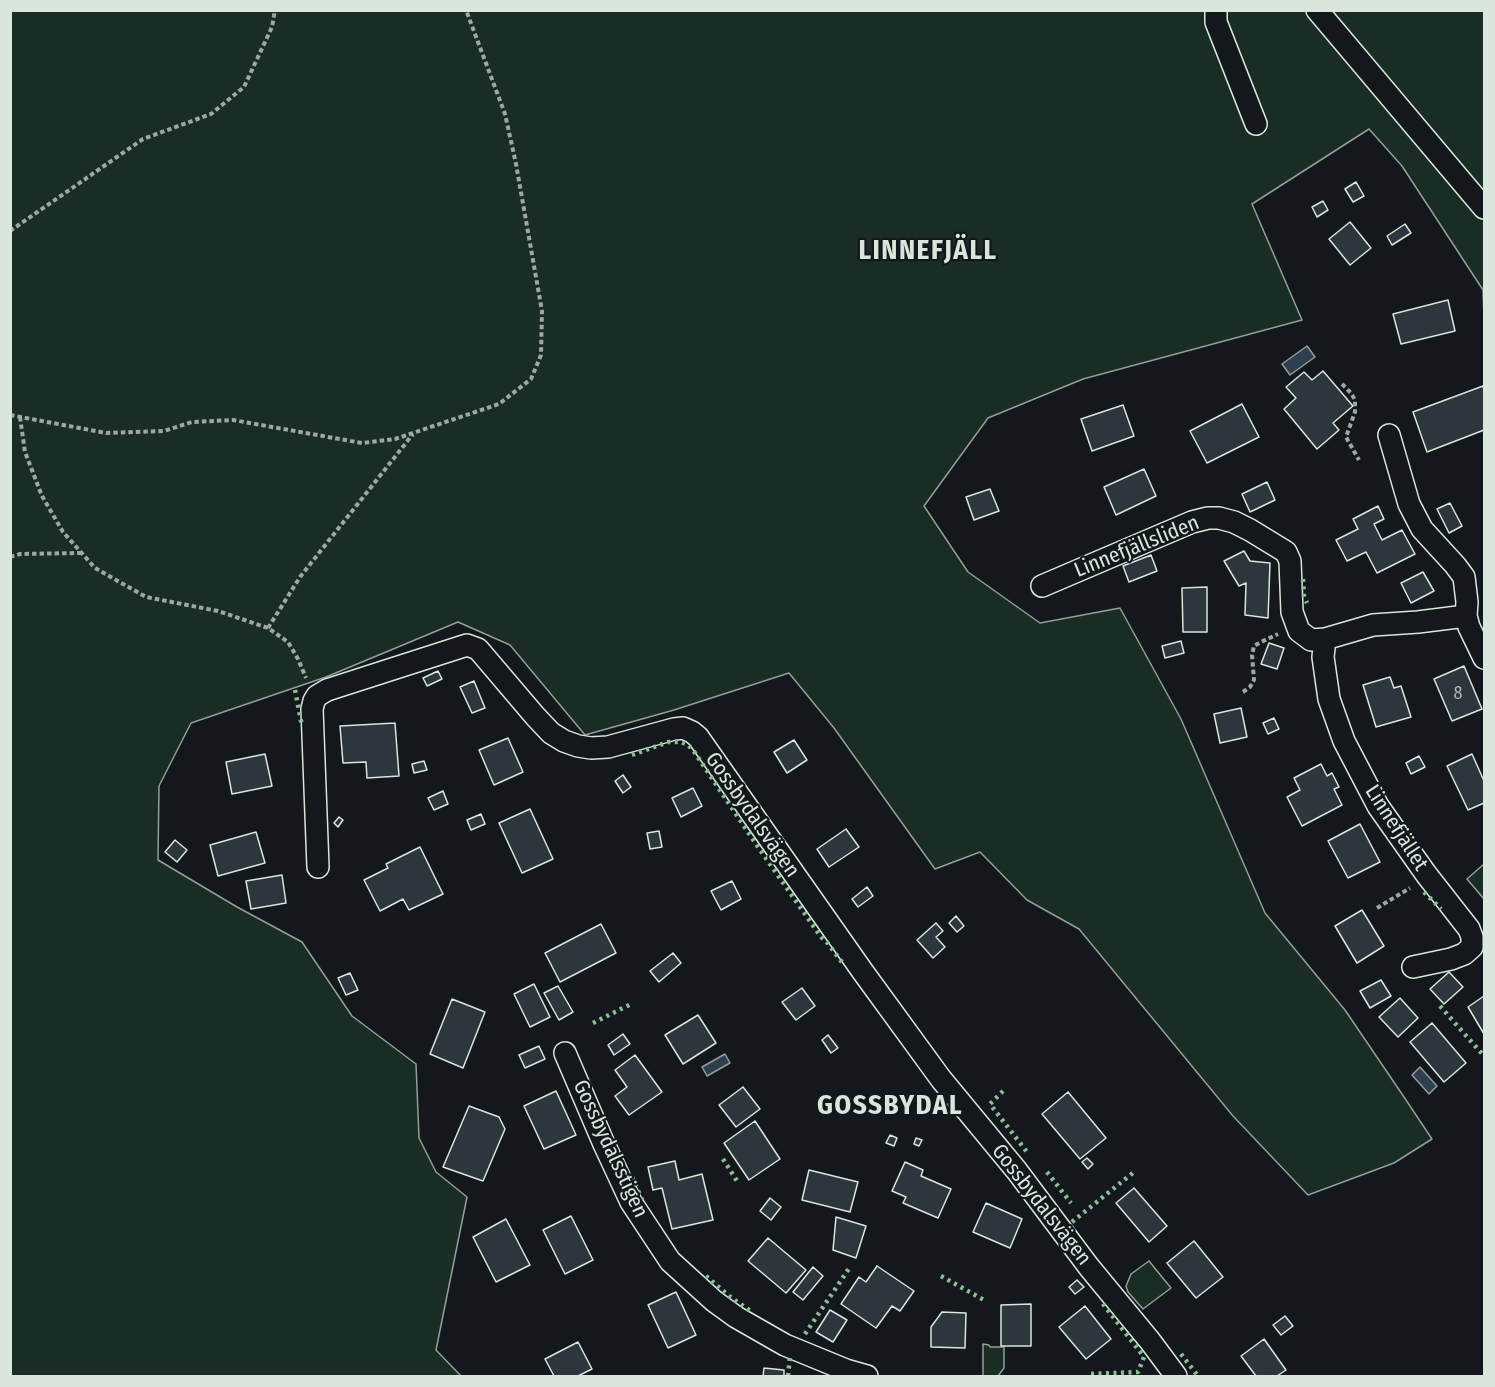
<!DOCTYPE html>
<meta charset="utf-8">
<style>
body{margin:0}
#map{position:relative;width:1495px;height:1387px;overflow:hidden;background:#14181c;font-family:"Fira Sans Condensed",sans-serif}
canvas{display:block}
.frame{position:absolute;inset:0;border:12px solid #d8e6dc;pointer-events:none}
</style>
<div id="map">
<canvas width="1495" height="1387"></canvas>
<div class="frame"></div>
</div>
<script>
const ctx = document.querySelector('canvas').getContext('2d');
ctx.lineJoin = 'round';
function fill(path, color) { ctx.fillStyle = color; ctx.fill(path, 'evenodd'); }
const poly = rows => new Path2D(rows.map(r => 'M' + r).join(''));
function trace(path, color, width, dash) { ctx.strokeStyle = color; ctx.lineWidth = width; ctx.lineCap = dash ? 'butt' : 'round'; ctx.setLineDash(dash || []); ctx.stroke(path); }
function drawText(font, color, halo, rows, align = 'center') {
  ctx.font = font + ' "Fira Sans Condensed",sans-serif'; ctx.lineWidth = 4.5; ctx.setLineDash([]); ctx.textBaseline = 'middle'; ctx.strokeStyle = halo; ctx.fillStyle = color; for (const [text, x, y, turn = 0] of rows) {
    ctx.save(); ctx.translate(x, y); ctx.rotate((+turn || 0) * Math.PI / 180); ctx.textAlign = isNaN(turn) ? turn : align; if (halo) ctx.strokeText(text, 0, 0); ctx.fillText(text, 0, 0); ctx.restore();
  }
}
const green = poly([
 [10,11,1484,11,1484,317,1483,290,1402,166,1369,129,1252,204,1302,320,1083,379,988,418,924,506,968,572,1040,623,1120,608,1181,719,1265,913,1345,1010,1404,1097,1432,1139,1394,1163,1308,1195,1233,1116,1079,929,1027,900,980,852,935,869,834,728,789,673,674,710,585,735,510,645,458,622,326,677,191,723,159,786,158,860,237,907,302,942,352,1016,416,1064,419,1138,436,1172,467,1197,436,1350,461,1376,11,1376,10,11],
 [1484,864,1484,899,1467,879,1484,864],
 [1149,1261,1171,1288,1143,1309,1128,1292,1126,1286,1131,1274,1149,1261],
 [983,1344,989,1345,990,1347,1004,1347,1004,1368,998,1376,983,1376,983,1344]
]);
fill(green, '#1a2d24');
trace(green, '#939e99', 1.5);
const water = poly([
 [1307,346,1315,357,1290,375,1282,364,1307,346],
 [725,1054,730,1063,707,1076,702,1067,725,1054],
 [1420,1067,1437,1086,1429,1094,1412,1075,1420,1067]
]);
fill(water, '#2f3f4d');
trace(water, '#939e99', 1.5);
const building = poly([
 [1356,182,1364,196,1353,202,1345,189,1356,182],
 [1323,201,1328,210,1317,217,1312,207,1323,201],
 [1350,222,1371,248,1350,265,1329,239,1350,222],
 [1405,224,1411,233,1392,245,1387,236,1405,224],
 [1448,300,1455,331,1401,344,1393,314,1448,300],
 [1323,371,1353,406,1333,423,1339,430,1317,449,1284,409,1296,398,1286,387,1304,372,1312,380,1323,371],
 [1483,386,1484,389,1484,430,1427,452,1413,412,1483,386],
 [1242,404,1259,437,1207,463,1190,431,1242,404],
 [1123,405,1134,436,1092,451,1081,419,1123,405],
 [1144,469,1156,496,1116,515,1104,487,1144,469],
 [1267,482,1275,500,1250,512,1242,494,1267,482],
 [990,489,999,511,974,520,966,497,990,489],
 [1450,503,1462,526,1449,533,1437,509,1450,503],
 [1378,506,1384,519,1374,524,1382,540,1402,530,1415,554,1377,573,1366,552,1347,561,1336,540,1358,529,1353,519,1378,506],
 [1244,551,1250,561,1270,563,1268,618,1245,615,1246,583,1239,586,1224,561,1244,551],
 [1151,555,1157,571,1129,582,1123,566,1151,555],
 [1423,572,1434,591,1411,603,1401,583,1423,572],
 [1207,587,1207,632,1183,632,1182,588,1207,587],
 [1181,641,1184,653,1165,658,1162,646,1181,641],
 [1269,643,1284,648,1277,669,1261,664,1269,643],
 [1464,666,1482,709,1452,721,1434,679,1464,666],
 [438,671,442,679,427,686,423,678,438,671],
 [1390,677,1394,688,1401,686,1411,717,1376,727,1363,685,1390,677],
 [474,681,485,708,472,713,460,687,474,681],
 [1241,708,1247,737,1220,743,1214,714,1241,708],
 [1274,718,1279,729,1268,734,1263,723,1274,718],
 [395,723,399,776,367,778,366,762,343,763,340,726,395,723],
 [508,738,523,772,494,785,479,750,508,738],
 [794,740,807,760,787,773,774,752,794,740],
 [265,754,272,786,232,794,226,762,265,754],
 [1472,754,1484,781,1484,803,1468,810,1447,766,1472,754],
 [1419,756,1425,767,1411,774,1406,763,1419,756],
 [424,761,427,770,414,773,412,764,424,761],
 [1321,764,1327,776,1332,773,1339,787,1334,789,1342,805,1302,826,1287,797,1300,790,1294,778,1321,764],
 [623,775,631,787,623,793,615,781,623,775],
 [693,788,702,806,681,817,672,798,693,788],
 [443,791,448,804,434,810,428,798,443,791],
 [530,809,553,859,522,873,499,823,530,809],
 [481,814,485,824,471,830,467,820,481,814],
 [339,817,343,820,338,827,334,823,339,817],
 [1360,824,1380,862,1348,878,1328,841,1360,824],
 [846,829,859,847,829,867,817,849,846,829],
 [659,831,662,847,650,849,647,833,659,831],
 [256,832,265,863,218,876,210,845,256,832],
 [175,840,187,850,177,862,165,852,175,840],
 [420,847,443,894,409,910,403,899,380,911,364,880,388,868,386,864,420,847],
 [282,875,286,903,251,909,246,881,282,875],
 [732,881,741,899,721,910,711,891,732,881],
 [867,887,873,896,858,907,852,899,867,887],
 [1362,910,1384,946,1357,963,1335,926,1362,910],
 [956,916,964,926,957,932,949,923,956,916],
 [936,923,943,931,936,937,945,947,933,958,917,940,936,923],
 [601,924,616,953,560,982,545,953,601,924],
 [673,953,681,963,659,982,650,971,673,953],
 [1449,972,1463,987,1444,1004,1430,989,1449,972],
 [350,973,358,990,346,995,338,978,350,973],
 [1381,980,1391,996,1370,1008,1360,991,1381,980],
 [534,984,550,1017,530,1027,514,994,534,984],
 [558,986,573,1012,559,1020,544,993,558,986],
 [802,988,815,1006,796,1020,782,1002,802,988],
 [1484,996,1484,1034,1468,1007,1484,996],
 [1400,998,1418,1018,1398,1037,1379,1017,1400,998],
 [452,999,485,1012,463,1068,430,1054,452,999],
 [698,1015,716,1043,683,1064,665,1035,698,1015],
 [1432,1023,1466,1063,1444,1082,1410,1042,1432,1023],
 [623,1034,630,1044,614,1055,608,1045,623,1034],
 [828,1035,838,1048,831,1053,822,1040,828,1035],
 [539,1046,545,1059,525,1068,519,1055,539,1046],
 [635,1055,662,1092,629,1115,615,1096,627,1087,615,1070,635,1055],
 [743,1087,760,1109,736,1127,719,1105,743,1087],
 [556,1091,576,1135,544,1149,524,1106,556,1091],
 [1068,1092,1106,1138,1080,1159,1042,1114,1068,1092],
 [469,1106,499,1117,505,1129,483,1181,443,1167,469,1106],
 [755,1121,780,1159,749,1180,724,1143,755,1121],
 [890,1135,897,1138,894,1146,886,1143,890,1135],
 [916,1138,922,1140,919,1146,914,1144,916,1138],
 [1087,1158,1093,1164,1088,1169,1082,1162,1087,1158],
 [675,1161,679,1180,702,1174,713,1220,672,1229,662,1188,653,1190,648,1167,675,1161],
 [905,1162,923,1170,921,1176,951,1189,938,1218,903,1203,906,1197,892,1191,905,1162],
 [809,1170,858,1182,850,1212,802,1200,809,1170],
 [1134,1188,1167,1226,1149,1242,1116,1203,1134,1188],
 [770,1198,781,1207,771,1220,760,1211,770,1198],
 [986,1203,1022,1219,1010,1248,973,1232,986,1203],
 [571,1216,593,1260,565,1274,543,1230,571,1216],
 [836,1217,866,1226,856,1258,833,1250,836,1217],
 [506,1219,530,1265,496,1282,473,1237,506,1219],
 [768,1238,806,1270,786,1293,748,1261,768,1238],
 [1194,1241,1223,1277,1196,1298,1167,1263,1194,1241],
 [877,1266,914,1291,900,1311,892,1306,876,1328,841,1304,859,1277,866,1282,877,1266],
 [813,1267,823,1276,803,1300,793,1292,813,1267],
 [1077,1280,1084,1287,1075,1294,1069,1287,1077,1280],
 [676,1292,696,1335,668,1348,648,1305,676,1292],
 [1031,1304,1031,1346,1001,1346,1001,1305,1031,1304],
 [1085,1306,1111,1339,1086,1359,1059,1327,1085,1306],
 [830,1310,847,1320,833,1342,816,1332,830,1310],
 [942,1312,966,1313,965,1348,931,1347,931,1327,942,1312],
 [1285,1316,1293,1326,1281,1335,1273,1325,1285,1316],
 [1264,1339,1286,1370,1277,1376,1256,1376,1241,1356,1264,1339],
 [578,1342,592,1369,578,1376,554,1376,545,1359,578,1342],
 [764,1368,784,1370,784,1376,763,1376,764,1368]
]);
fill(building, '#2c363c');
trace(building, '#d8e6dc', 1.5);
const minor = poly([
 [1216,10,1216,22,1256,124],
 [1317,10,1484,208],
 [1389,435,1409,504,1422,529,1455,565,1464,577,1467,602,1466,616],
 [1042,586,1192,522,1208,518,1219,518,1234,522,1250,530,1286,552,1290,561,1292,612,1299,631,1311,640,1325,639,1373,625,1418,622,1466,616,1469,627,1484,658],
 [1325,639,1323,657,1329,699,1344,741,1378,806,1426,874,1469,929,1472,937,1472,947,1464,954,1451,959,1413,967],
 [318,867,312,709,314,701,317,696,327,690,467,645,478,649,535,716,551,733,564,741,578,746,591,748,608,747,674,729,683,728,692,732,698,737,863,972,941,1079,1017,1171,1089,1267,1150,1341,1176,1376],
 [565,1053,604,1144,631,1202,670,1261,714,1301,736,1317,785,1345,846,1370,867,1376]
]);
trace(minor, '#d8e6dc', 24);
trace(poly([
 [10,231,143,139,211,114,244,87,272,27,275,10],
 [1342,384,1351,393,1355,400,1355,412,1346,437,1359,460],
 [10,415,106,433,164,431,192,422,233,420,362,443,395,439,499,404,531,379,541,355,542,311,516,164,505,114,466,10],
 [20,417,25,452,42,496,63,532,95,568,146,597,218,611,268,628,288,642,298,659,306,678],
 [10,557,20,554,81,553],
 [268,628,300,577,413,434],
 [1243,692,1250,687,1254,680,1252,655,1254,646,1261,642,1278,634],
 [1377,908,1410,888]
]), '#9da8a2', 4, [4.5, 3]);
trace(minor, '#14181c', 21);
trace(poly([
 [1303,579,1304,596,1307,603],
 [295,690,302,726],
 [632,755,668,742,681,742,688,745,693,750,756,844,821,937,826,941,844,965],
 [1424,892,1441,909],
 [1440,1006,1484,1056],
 [593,1023,631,1004],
 [1003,1091,990,1104,1027,1152],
 [723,1159,737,1181],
 [1047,1172,1071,1203],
 [632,1177,643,1202],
 [1072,1222,1134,1172],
 [706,1276,729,1296,752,1312],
 [941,1276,984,1300],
 [805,1334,850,1267],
 [1181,1354,1198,1376],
 [1091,1374,1138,1372,1144,1357,1100,1300],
 [788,1376,790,1356]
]), '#8ac095', 4.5, [3, 4.5]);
drawText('18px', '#adbab4', null, [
 ["8",1458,694]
]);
drawText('21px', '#d8e6dc', '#14181c', [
 ["Linnefjällsliden",1137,547,-22],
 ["Gossbydalsvägen",752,815,55],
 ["Linnefjället",1396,828,57],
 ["Gossbydalsstigen",610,1149,65],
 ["Gossbydalsvägen",1041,1205,52]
]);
ctx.letterSpacing = '1.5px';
drawText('bold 27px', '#d8e6dc', '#14181c', [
 ["LINNEFJÄLL",928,251],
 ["GOSSBYDAL",890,1106]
]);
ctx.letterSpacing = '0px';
</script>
